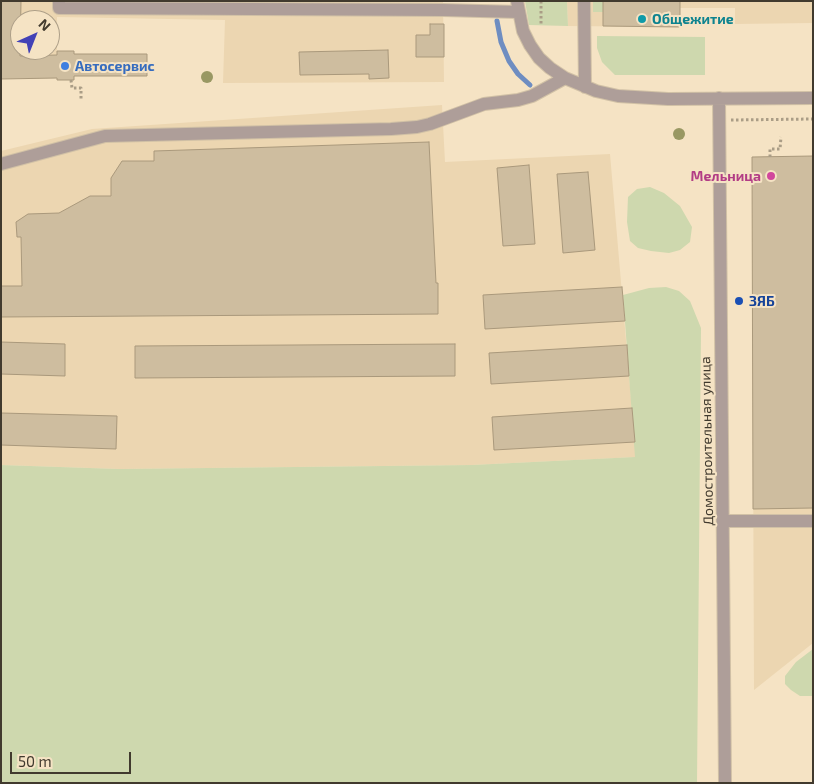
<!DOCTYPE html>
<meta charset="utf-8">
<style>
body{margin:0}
#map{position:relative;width:814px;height:784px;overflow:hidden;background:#f5e3c4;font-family:"Exo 2",sans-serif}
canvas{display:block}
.frame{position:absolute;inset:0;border:2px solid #413a2e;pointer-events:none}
.north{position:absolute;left:10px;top:10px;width:50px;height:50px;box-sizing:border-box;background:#f5e3c4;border:1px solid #ad9f88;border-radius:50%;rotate:44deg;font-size:14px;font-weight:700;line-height:20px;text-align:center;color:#413a2e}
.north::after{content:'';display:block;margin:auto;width:18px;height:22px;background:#4241b6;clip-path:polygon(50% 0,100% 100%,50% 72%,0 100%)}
.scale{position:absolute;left:10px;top:752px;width:121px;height:22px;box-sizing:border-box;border:2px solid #413a2e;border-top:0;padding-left:6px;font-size:15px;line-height:18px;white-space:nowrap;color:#413a2e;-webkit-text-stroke:4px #f5e3c4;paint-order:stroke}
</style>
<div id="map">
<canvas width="814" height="784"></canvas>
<div class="frame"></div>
<div class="north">N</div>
<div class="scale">50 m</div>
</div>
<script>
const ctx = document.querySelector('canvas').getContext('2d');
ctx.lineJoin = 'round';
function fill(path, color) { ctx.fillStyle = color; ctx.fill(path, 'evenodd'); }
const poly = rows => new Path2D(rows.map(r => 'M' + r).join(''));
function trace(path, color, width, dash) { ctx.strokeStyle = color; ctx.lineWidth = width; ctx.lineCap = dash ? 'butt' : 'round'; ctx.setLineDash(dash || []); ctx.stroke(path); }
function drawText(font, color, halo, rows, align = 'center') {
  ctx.font = font + ' "Exo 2",sans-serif'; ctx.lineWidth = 4; ctx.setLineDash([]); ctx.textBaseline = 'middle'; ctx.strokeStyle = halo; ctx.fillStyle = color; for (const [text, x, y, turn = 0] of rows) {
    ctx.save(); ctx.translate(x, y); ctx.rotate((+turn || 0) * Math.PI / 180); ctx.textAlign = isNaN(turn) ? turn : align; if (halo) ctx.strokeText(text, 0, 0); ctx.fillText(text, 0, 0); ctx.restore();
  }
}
fill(poly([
 [1,1,443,1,444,82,223,83,225,20,57,17,57,55,1,56],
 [20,20,50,20,50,50,20,50],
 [567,1,813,1,813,23,735,24,735,8,680,8,680,27,568,26],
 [442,105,445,162,610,154,636,457,472,465,119,469,1,465,1,151,92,129],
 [813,156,813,643,754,690,752,157]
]), '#ecd6b1');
fill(poly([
 [525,1,567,1,568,26,529,25],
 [593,1,603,1,603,12,593,12],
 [597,36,705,37,705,75,615,75,602,62,597,48],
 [650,187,664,193,680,206,692,227,690,242,680,250,669,253,651,251,638,248,630,241,627,222,628,197,637,189],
 [666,287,679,291,690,301,701,328,697,783,1,783,1,465,119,469,472,465,635,457,623,295,649,288],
 [813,649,813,696,800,696,791,690,785,684,785,676,796,662]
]), '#ced8ae');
trace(poly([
 [497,21,501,42,509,61,518,74,530,85]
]), '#6e8dc1', 5);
const building = poly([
 [1,1,21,1,20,56,57,55,57,51,74,51,74,54,147,54,147,76,74,76,74,80,57,80,57,78,1,79,1,1],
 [603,1,680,1,680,27,603,26,603,1],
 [430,24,444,24,444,57,416,57,416,35,430,35,430,24],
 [388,50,389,78,369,79,369,74,300,75,299,52,388,50],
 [429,142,436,283,438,283,438,314,1,317,1,286,22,286,21,237,17,237,16,222,28,214,59,213,90,196,111,196,111,178,122,161,154,161,154,151,429,142],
 [813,156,813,508,753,509,752,157,813,156],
 [529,165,535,244,503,246,497,168,529,165],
 [588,172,595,250,563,253,557,174,588,172],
 [622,287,625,321,485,329,483,295,622,287],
 [1,342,65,344,65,376,1,374,1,342],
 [455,344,455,376,135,378,135,346,455,344],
 [627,345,629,376,491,384,489,353,627,345],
 [632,408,635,442,494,450,492,417,632,408],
 [1,413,117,416,116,449,1,445,1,413]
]);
fill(building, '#cebd9f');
trace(building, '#aa997c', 1);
const minor = poly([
 [59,1,59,8,443,10,518,12],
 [517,1,523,31,530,45,539,58,550,68,565,78,596,91,618,96,668,99,813,98],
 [584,1,585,87],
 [719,98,725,783],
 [1,164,105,136,391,129,417,127,430,124,484,104,518,100,532,96,565,78],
 [723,521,813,521]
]);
trace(minor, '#d1c1a6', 14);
trace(poly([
 [541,1,541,25],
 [71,80,72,88,81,88,81,100],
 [731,120,813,119],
 [770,157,770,149,780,149,781,137]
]), '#aa9d86', 3, [2.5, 2.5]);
trace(minor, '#ae9e99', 12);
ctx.fillStyle = '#999863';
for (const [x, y] of [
 [207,77],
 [679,134]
]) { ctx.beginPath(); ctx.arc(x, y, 6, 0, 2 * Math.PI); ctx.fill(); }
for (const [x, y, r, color] of [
 [642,19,5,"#0f9aa8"],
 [65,66,5,"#3f7fe0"],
 [771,176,5,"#d1479c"],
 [739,301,5,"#1a4fb4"]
]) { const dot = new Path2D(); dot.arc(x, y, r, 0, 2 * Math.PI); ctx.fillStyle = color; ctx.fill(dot); trace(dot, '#f5e3c4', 2); }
drawText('bold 14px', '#0d838f', '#f5e3c4', [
 ["Общежитие",652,19]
], 'left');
drawText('bold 14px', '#366cbe', '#f5e3c4', [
 ["Автосервис",75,66]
], 'left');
drawText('bold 14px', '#b23c85', '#f5e3c4', [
 ["Мельница",761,176]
], 'right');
drawText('bold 14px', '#164399', '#f5e3c4', [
 ["ЗЯБ",749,301]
], 'left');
drawText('14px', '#413a2e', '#f5e3c4', [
 ["Домостроительная улица",707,441,-91]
]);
</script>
